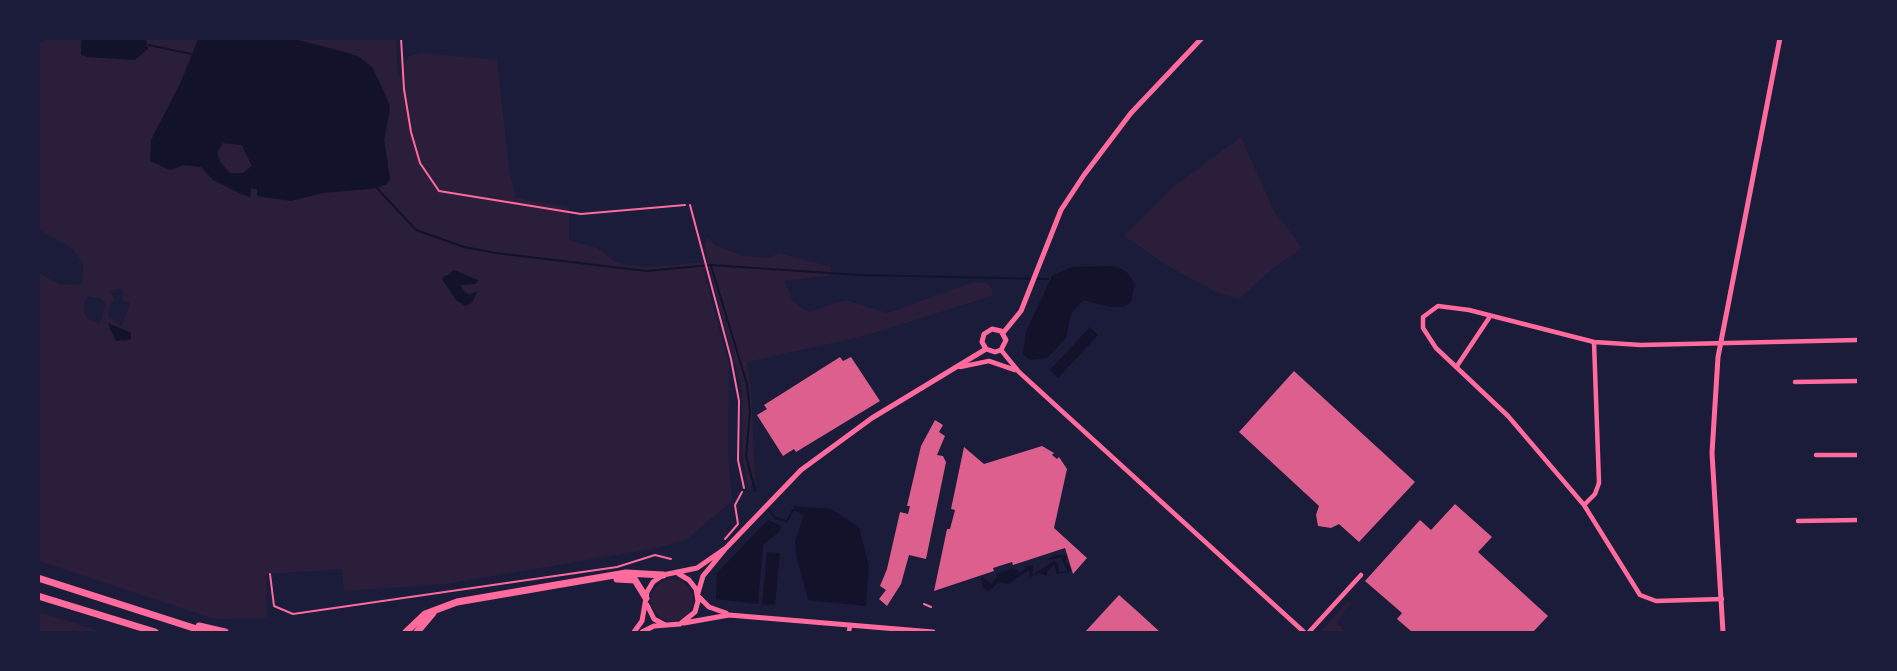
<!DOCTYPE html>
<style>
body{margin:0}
#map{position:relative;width:1897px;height:671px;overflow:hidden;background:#1b1b3a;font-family:Merriweather,serif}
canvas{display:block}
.frame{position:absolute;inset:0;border:40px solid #1b1b3a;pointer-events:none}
</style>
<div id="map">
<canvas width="1897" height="671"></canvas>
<div class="frame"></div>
</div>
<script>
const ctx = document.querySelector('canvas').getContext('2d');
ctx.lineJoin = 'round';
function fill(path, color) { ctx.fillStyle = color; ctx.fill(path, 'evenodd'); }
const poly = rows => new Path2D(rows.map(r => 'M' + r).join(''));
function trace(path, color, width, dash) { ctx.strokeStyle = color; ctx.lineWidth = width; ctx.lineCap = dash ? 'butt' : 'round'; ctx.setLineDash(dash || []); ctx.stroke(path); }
fill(poly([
 [396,38,398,78,409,56,424,53,497,60,509,168,516,198,569,207,569,240,597,248,617,263,646,267,708,262,705,244,708,237,715,245,743,256,769,258,779,253,832,267,829,276,784,281,793,301,808,312,846,300,887,313,974,282,987,283,992,289,992,296,864,336,747,362,751,388,755,477,749,491,742,456,742,391,709,268,703,269,729,364,728,454,732,501,686,540,653,549,445,584,344,591,342,569,266,574,267,618,214,619,39,561,38,272,60,285,82,284,83,264,73,249,39,230,39,44,48,39,82,39,80,48,134,60,139,39,199,39,181,82,151,140,177,168,183,165,201,167,213,180,250,196,251,188,257,189,258,196,266,198,303,198,322,193,370,189,390,179,384,140,390,115,386,94,372,67,347,52,294,39],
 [444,275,470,277,474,284,461,284,461,288,470,295,477,292,475,297,471,301,456,300,442,279],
 [120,289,124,291,121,299,130,303,122,326,108,316,111,303,115,299,110,291],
 [88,296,102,299,106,305,99,324,88,319,84,312,84,303],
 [108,327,122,328,131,333,131,339,125,342,113,335],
 [1241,137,1273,209,1302,248,1271,270,1239,299,1216,292,1168,266,1124,236,1172,188],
 [223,143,242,145,252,166,243,173,230,173,220,162,217,152],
 '651 600a21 21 0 1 1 42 0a21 21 0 1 1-42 0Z',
 [1347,602,1351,603,1337,622,1345,632,1320,632],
 [39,612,103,632,39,632]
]), '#2a1e3b');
fill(poly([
 [82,38,146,39,148,49,135,60,87,57,81,55],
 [198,39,294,39,358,56,372,67,390,106,384,140,390,179,387,184,377,188,322,193,291,201,257,196,257,189,251,188,250,197,239,193,213,180,201,167,183,165,170,170,150,161,151,140,181,82],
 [223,143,242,145,252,166,243,173,230,173,220,162,217,152],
 [1112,266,1126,271,1135,283,1131,302,1123,307,1111,307,1083,300,1071,314,1066,338,1047,358,1030,360,1023,354,1026,332,1052,276,1072,267],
 [454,270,478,280,476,284,461,285,464,293,470,295,477,291,472,303,465,306,456,300,442,279],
 [108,323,131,333,131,339,116,341],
 [1090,327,1098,335,1058,378,1050,370],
 [794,506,831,509,859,527,869,567,866,606,808,600,796,555,795,541,804,515,793,510],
 [768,520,781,526,780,531,763,545,758,604,716,599,717,573],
 [767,552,780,553,775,605,762,604],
 [1056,555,1067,556,1065,562,1071,569,1069,572,1056,574,1055,564,1047,572,1047,576,1039,573,1030,577,1029,570,1008,584,999,582,989,591,983,588,981,576,991,584,997,577,996,574,1013,568,1021,573,1028,565,1033,566,1032,575,1054,561,1058,563,1059,573,1068,570,1062,560,1065,557,1046,560]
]), '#12122b');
trace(poly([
 [149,45,191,54],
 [376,187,416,230,464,247,496,253,646,271,711,265,859,275,1048,279],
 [711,266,747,384,750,412,746,456,755,491],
 [769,510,775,518,787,521,793,510]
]), '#12122b', 2);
fill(poly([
 [840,357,843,361,851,357,880,401,796,452,794,449,783,456,757,415,767,409,764,405],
 [1294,371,1415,482,1359,542,1339,524,1331,528,1318,526,1316,515,1319,506,1239,432],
 [935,420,943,425,939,432,945,436,937,455,943,456,946,462,926,559,909,555,901,584,887,606,879,599,886,590,880,586,887,569,900,512,908,514,910,506,907,506,921,446],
 [1042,446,1054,453,1052,455,1057,459,1059,457,1067,469,1054,528,1087,558,1073,574,1065,548,1013,565,1012,562,993,568,994,571,934,591,947,529,950,529,955,510,951,509,964,447,984,464],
 [1455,504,1492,537,1478,552,1548,616,1533,632,1412,632,1397,619,1402,613,1365,581,1420,520,1431,530],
 [1119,595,1137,611,1160,632,1085,632]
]), '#dd5f8e');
trace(poly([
 [401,38,404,89,411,132,420,163,439,191,581,214,685,205],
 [725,539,738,524,735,505,742,492]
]), '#ff6b9d', 2);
trace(poly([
 [690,205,731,359,739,401,738,460,744,488],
 [270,574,274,606,293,614,617,567,655,555,671,559],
 [924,604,931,607]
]), '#ff6b9d', 2);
trace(poly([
 [1001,350,1019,372,1304,632],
 [1457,366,1489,318],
 [960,367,989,361,1015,370],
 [1795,382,1858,381],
 [1816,455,1858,455],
 [1584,505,1595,494,1599,483,1594,342],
 [1798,521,1858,520],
 [1722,599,1656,601,1640,595,1584,505,1508,416,1436,348,1423,328,1423,317,1438,306,1469,310,1594,342,1641,345,1858,340],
 [849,632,850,625],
 [1309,632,1361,575]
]), '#ff6b9d', 4.5);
trace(poly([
 [1003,333,1021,311,1061,210,1084,175,1131,113,1202,38],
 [698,593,703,576,726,548,801,470,872,418,986,349,995,352,1001,350,1006,340,1001,331,992,329,984,334,982,342,986,349],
 [699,597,709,607,726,613],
 [647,605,654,619,665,625],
 [684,623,729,615,933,632],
 [634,632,642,621,647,592,653,582,663,575,697,568,726,548],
 [642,632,654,626,680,624,695,612,698,601,696,589,689,580,679,574],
 [1723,632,1712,453,1718,357,1780,38]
]), '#ff6b9d', 5);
trace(poly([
 [38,578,206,632],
 [617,579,635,580,646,598],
 [38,596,155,632],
 [199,626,225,632],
 [406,632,425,614,457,602,626,573,663,575],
 [417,632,433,613]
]), '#ff6b9d', 7);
</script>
